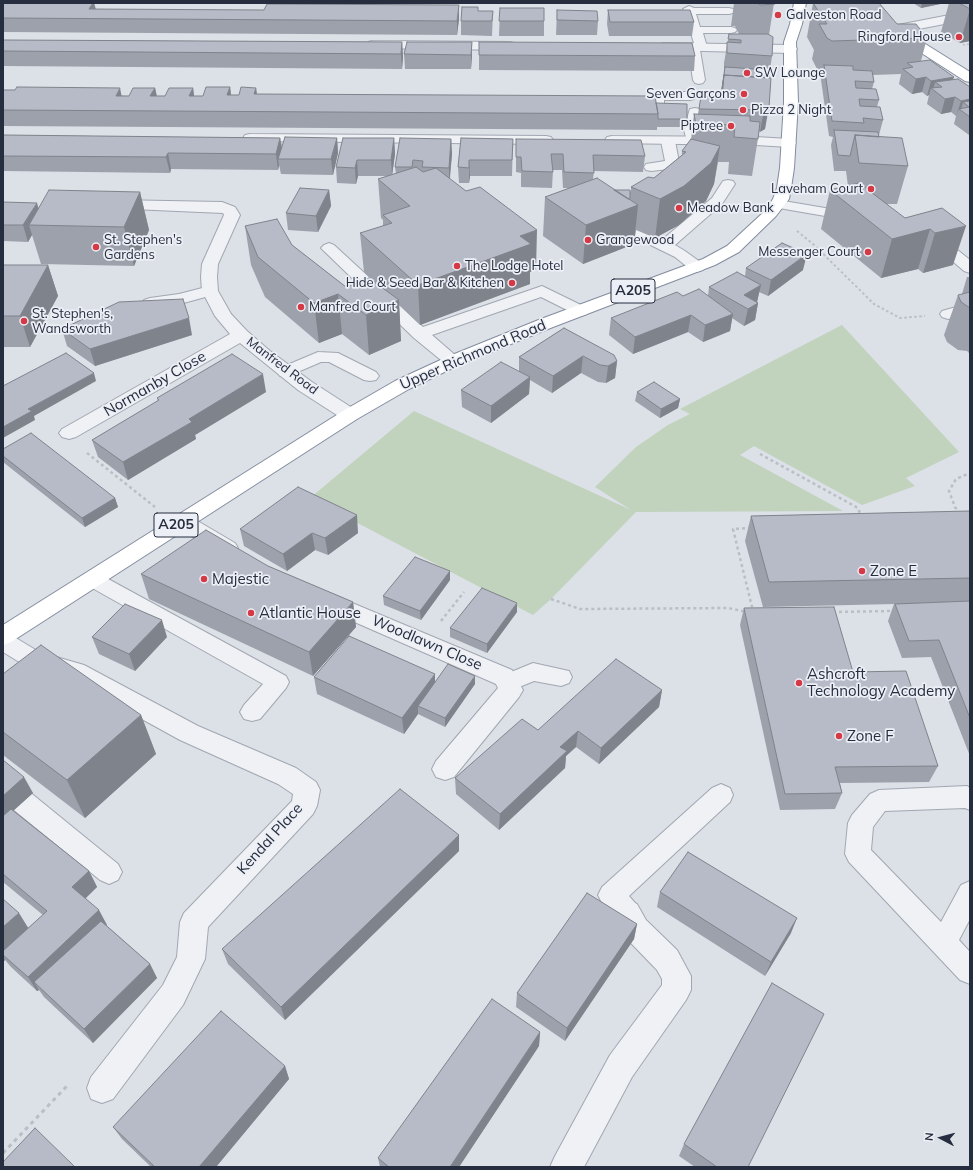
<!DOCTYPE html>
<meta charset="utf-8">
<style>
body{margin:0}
#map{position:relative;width:973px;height:1170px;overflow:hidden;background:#dce0e7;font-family:Mulish,sans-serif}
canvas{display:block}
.frame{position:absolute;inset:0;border:4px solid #252d3e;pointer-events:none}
.north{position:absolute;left:921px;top:1118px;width:40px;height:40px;-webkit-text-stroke:3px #eceff5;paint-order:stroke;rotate:276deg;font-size:11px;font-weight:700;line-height:16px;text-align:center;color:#252d3e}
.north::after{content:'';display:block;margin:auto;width:14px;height:18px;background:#252d3e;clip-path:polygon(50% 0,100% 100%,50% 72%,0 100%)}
</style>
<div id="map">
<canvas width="973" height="1170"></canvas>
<div class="frame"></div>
<div class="north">N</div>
</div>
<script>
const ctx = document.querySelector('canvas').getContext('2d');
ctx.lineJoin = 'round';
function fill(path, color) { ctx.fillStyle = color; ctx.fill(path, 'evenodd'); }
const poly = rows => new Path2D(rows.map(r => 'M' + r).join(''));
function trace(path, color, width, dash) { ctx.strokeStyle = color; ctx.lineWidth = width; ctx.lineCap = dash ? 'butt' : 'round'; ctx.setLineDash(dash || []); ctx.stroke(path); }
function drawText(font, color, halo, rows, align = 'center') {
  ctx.font = font + ' Mulish,sans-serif'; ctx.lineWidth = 3.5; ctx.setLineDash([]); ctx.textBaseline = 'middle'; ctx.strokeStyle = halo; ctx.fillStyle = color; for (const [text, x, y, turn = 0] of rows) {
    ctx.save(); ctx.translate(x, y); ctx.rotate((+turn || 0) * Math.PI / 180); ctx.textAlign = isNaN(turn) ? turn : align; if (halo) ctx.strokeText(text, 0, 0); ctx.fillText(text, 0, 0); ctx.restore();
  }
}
fill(poly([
 [842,325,959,452,906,478,915,486,862,505,754,446,740,455,843,511,636,512,551,599,533,615,310,498,414,411,631,510,595,487,636,447,668,425,690,414,680,409]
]), '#c1d2bd');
const lane = poly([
 [689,6,694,8,729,8,733,9,735,11,733,13,729,14,696,14,700,27,731,27,735,28,737,30,735,32,731,33,703,33,707,47,705,50,700,50,705,80,703,83,699,84,695,83,693,80,688,47,690,44,694,43,683,9,689,6],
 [658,92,690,92,694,93,696,96,694,99,690,100,664,100,664,111,663,114,658,115,653,114,652,111,652,96,654,93,658,92],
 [695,108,700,109,701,112,698,130,701,141,699,144,694,145,689,144,687,141,684,130,689,112,690,109,695,108],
 [668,137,673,138,675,141,679,162,674,168,669,169,651,171,646,170,644,167,646,164,665,161,661,141,663,138,668,137],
 [728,180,733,181,735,184,722,204,675,245,685,251,703,264,705,267,703,270,697,272,691,270,675,257,616,228,605,216,607,213,612,212,617,213,626,222,663,239,712,198,723,181,728,180],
 [778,200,854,213,859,214,861,217,859,220,854,221,773,207,771,204,773,201,778,200],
 [934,233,939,235,970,260,970,273,964,271,929,241,926,238,929,235,934,233],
 [329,243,334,245,423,327,542,286,587,308,589,311,587,314,581,316,575,314,541,297,432,335,462,361,459,365,453,366,447,365,414,338,324,251,321,248,324,245,329,243],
 [210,286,216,288,218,291,216,294,180,304,150,308,144,306,142,303,144,300,150,298,179,294,210,286],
 [970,303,970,313,948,319,942,317,940,314,942,311,970,303],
 [318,352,338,353,376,372,379,376,376,380,370,381,364,380,329,362,321,362,286,377,280,376,277,372,280,368,318,352],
 [92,571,99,574,286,676,289,682,286,688,260,719,252,721,244,719,240,712,244,705,263,684,85,584,82,579,85,574,92,571],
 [533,663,569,671,572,677,569,683,561,686,534,681,507,692,499,689,496,683,499,677,533,663],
 [721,784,730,788,733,795,730,802,629,896,636,904,640,913,636,922,627,925,618,922,602,903,598,895,602,887,712,788,721,784],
 [967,786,970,788,970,810,965,808,885,811,873,827,871,850,941,922,961,885,970,881,970,919,959,940,970,952,970,984,960,980,849,862,845,854,848,823,852,815,870,794,879,790,967,786],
 [23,791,32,794,118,864,122,872,118,880,109,884,100,880,14,810,11,802,14,794,23,791]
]);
const street = poly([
 [970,11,970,19,893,34,889,33,887,30,889,27,893,26,970,11],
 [372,41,510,42,514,43,516,46,514,49,510,50,368,48,366,45,368,42,372,41],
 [664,43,791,45,795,46,797,49,795,52,791,53,660,50,658,47,660,44,664,43],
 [250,134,546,136,551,137,553,140,551,143,546,144,245,141,243,138,245,135,250,134],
 [612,136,756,137,789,139,794,140,796,143,794,146,789,147,756,145,607,143,605,140,607,137,612,136],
 [114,200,222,202,235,207,240,215,218,264,217,277,218,291,231,314,247,331,270,351,312,382,357,411,359,415,357,419,350,421,343,419,298,390,240,343,76,437,69,439,62,437,59,433,62,429,230,334,215,316,202,291,201,277,202,264,224,215,223,213,109,208,106,205,109,202,114,200],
 [182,514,189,516,235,543,238,548,235,553,227,556,219,553,175,526,172,521,175,516,182,514],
 [326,592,512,670,523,690,519,697,454,777,445,780,436,777,432,769,436,761,498,688,496,684,318,606,315,600,318,594,326,592],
 [3,632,11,635,39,652,84,665,198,726,296,768,316,782,320,790,317,806,313,814,208,927,205,959,183,1005,113,1099,102,1103,91,1099,87,1088,91,1077,163,985,177,957,180,922,184,913,292,801,293,794,278,784,180,740,69,679,24,665,3,652,3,632],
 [627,900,637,904,646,920,677,950,691,976,691,990,686,1000,632,1077,584,1167,550,1167,555,1156,610,1055,662,985,662,979,657,970,626,938,613,913,617,904,627,900]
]);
const highway = poly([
 [794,3,806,3,802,24,796,42,798,102,794,168,791,188,789,199,776,216,739,252,715,265,553,327,459,365,409,389,357,419,11,642,3,645,3,625,343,411,395,381,447,357,541,319,703,259,727,246,766,210,773,199,777,188,780,168,784,102,784,42,790,24,794,3],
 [899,29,903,30,970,72,970,82,965,81,895,36,893,33,895,30,899,29]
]);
trace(lane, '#a1a7b1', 2);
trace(street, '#a1a7b1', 2);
trace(highway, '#838c9f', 2);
trace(poly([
 [963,45,970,44]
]), '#babec5', 1.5, [2, 2]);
trace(poly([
 [797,231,813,244,874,304,900,318,925,316]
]), '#babec5', 2, [2.5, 2.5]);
trace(poly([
 [87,453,155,507],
 [760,454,858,508,861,516],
 [960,514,955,507,949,491,956,479,970,473],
 [751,528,733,529,753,611],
 [551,599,580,609,728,608,747,612],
 [833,612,894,611],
 [441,621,464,592]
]), '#babec5', 2.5, [3, 3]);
trace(poly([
 [3,1153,67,1086,69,1086]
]), '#babec5', 3, [4, 4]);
fill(lane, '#eff1f5');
fill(street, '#eff1f5');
fill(highway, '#fff');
fill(poly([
 [3,3,94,3,96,9,459,19,457,35,3,32],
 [734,3,774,3,769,35,772,56,770,70,765,129,759,132,752,176,728,174,729,162,718,162,714,184,706,201,679,225,655,238,636,230,634,244,583,264,543,236,545,197,569,188,563,188,562,170,553,170,552,188,521,187,521,173,516,172,516,139,645,156,643,172,594,171,593,179,614,190,631,191,631,187,654,178,682,155,682,151,691,140,694,114,698,114,701,96,720,98,724,74,724,63,729,34,739,34,735,26,731,26],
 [813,3,927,38,921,61,953,80,970,87,970,135,969,135,954,124,956,116,951,112,941,114,927,104,929,95,927,96,922,92,912,94,899,84,901,74,873,75,874,82,872,89,879,100,877,107,883,120,879,135,879,137,908,166,897,204,886,204,905,218,942,208,953,265,923,273,918,269,881,278,821,229,830,190,848,186,846,171,834,171,831,145,833,137,829,136,821,80,822,75,819,73,812,59,814,50,807,37],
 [913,3,945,3,921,8],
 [949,3,959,3,970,9,970,41,960,43,941,32],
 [500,8,544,21,544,36,499,36],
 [557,10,598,21,597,35,556,35],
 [608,10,694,22,692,36,609,36,607,24],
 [478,11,493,11,492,36,461,35,461,21],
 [3,40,402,42,403,57,402,69,3,66],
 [472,42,471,69,405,69,404,54],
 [479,55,695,56,694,71,479,70],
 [230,87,231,95,239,95,256,88,257,94,656,103,687,119,686,127,657,127,657,130,3,126,3,90,129,96,155,88,157,96,165,96,193,88,194,96,203,96],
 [3,135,280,138,282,147,337,138,338,153,333,175,281,174,279,165,278,170,171,169,170,173,3,171],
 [394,138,395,154,392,175,396,174,395,167,451,139,452,154,450,179,536,269,530,272,530,284,420,325,399,305,401,341,369,355,342,334,319,343,265,297,251,265,245,226,292,245,346,287,373,281,364,272,360,233,383,226,383,220,381,218,378,179,389,176,358,176,356,184,337,183,336,167],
 [461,138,513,139,512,176,470,176,469,183,459,183,458,167],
 [329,190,331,206,318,232,288,230,286,213],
 [140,192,149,230,134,266,41,264,32,235,28,242,3,241,3,202,38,208],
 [3,265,48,265,58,296,30,347,3,347],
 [746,268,803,270,768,296,759,292,757,302,758,303,755,320,744,326,732,318,730,331,703,342,688,332,633,354,609,335,611,318,708,296,709,287,745,276],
 [967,277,970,277,970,354,967,351,958,350,947,342,944,335,958,295,962,294],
 [564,328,617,361,615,378,606,383,598,382,581,373,552,393,530,380,529,394,491,423,462,407,461,390,519,371,519,357],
 [62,329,192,335,95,366,67,346],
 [266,392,195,435,196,439,128,480,98,457,92,440,158,401,157,398],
 [637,392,680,399,678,408,660,418,635,401],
 [3,449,115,498,118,507,85,527,3,462],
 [970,511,970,756,931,657,902,658,888,621,894,604,763,607,745,541,751,516],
 [240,529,358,533,328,555,315,550,287,571,244,546],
 [268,566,353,602,356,627,313,676,149,599,141,574],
 [450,571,450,580,421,620,384,605,383,596],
 [744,608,853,672,938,766,929,782,840,783,842,793,835,809,780,810,740,625],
 [517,612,487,653,450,637,450,628],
 [92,637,167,637,135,671,99,654],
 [3,674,141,715,156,754,85,818,3,755],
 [435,674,435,682,475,684,445,727,418,714,404,734,317,694,314,677],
 [662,690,659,707,599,764,576,747,566,756,565,768,499,830,456,794,455,778,538,730],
 [3,760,33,793,13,811,89,871,97,887,85,898,107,925,106,925,150,964,157,978,93,1043,44,997,39,990,37,991,11,967,5,960,3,962,3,899,28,928,43,915,3,882],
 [459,851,285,1020,228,964,222,949],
 [660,892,791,933,765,976,657,907],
 [637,924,634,939,565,1041,516,1007,517,993],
 [540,1032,539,1046,459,1167,380,1167,378,1158],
 [285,1066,289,1079,216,1167,151,1167,122,1139,113,1127],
 [684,1144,748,1167,695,1167,679,1156]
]), '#9da1ab');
fill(poly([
 [93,3,94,3,97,16,89,9],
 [922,3,945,3,921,8],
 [459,5,459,19,457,35,457,21],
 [970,9,970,41,960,43],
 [402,42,403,57,402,69,401,54],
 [472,42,472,57,471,69,471,55],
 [926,77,922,92,912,94,916,79],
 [954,77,949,92,935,82,933,90,931,88,929,95,927,96,931,81],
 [230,87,232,102,227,95],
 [120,88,123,103,116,96],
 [155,88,158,103,150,96],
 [193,88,195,103,189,96],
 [256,88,258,103,254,94],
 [955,97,951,112,941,114,945,99],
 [970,99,970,114,969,107,963,102,961,110,959,109,956,116,961,101],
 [769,107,765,129,760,132,764,110],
 [280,138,283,154,278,159,279,165,278,170,276,154],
 [337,138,338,153,333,175,331,159],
 [394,138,395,154,392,176,391,160],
 [451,139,452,154,449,184,449,168],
 [720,146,714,184,706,201,679,225,655,238,660,199],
 [168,153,171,169,170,173,166,157],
 [357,160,358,176,356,184,355,168],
 [469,160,470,176,469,183],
 [329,190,331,206,318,232,316,216],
 [140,192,149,230,134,266,124,227],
 [37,203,42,220,29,225,32,235,28,242,23,225],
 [638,205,634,244,583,264,586,225],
 [966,226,953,265,923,273,935,233],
 [930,229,918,269,881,278,892,239],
 [537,230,536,269,530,272,530,284,420,325,418,285,520,236],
 [807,254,803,270,768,296,771,280],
 [48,265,58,296,30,347,20,316],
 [761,285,757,302,744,295],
 [338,294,342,334,319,343,314,303],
 [399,300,401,341,369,355,366,315],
 [758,303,755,320,744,326,748,309],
 [733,314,730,331,703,342,705,325],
 [691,315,688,332,633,354,635,337],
 [189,318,192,335,95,366,90,349],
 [583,356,581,373,552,393,553,376],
 [617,361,615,378,606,383,608,366],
 [94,373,96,381,34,416,35,420,3,438,3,427,28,409],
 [263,374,266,392,195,435,196,439,128,480,123,462,189,419],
 [530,377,529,394,491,423,491,406],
 [680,399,678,408,660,418,661,409],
 [115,498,118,507,85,527,82,518],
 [357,515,358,533,328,555,325,538],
 [312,533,315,550,287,571,283,554],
 [450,571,450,580,421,620,420,611],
 [353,602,356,627,313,676,309,652],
 [517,603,517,612,487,653,487,644],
 [162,620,167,637,135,671,129,654],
 [435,674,435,691,418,706,418,714,404,734,402,718],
 [475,676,475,684,445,727,445,718],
 [662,690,659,707,599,764,601,748],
 [141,715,156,754,85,818,67,780],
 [578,731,576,747,566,756,565,768,499,830,500,814,560,747],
 [24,777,33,793,3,820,3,796],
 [459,835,459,851,285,1020,281,1007],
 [89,871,97,887,81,903,72,887],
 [99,910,107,925,41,988,34,982,39,990,37,991,28,977],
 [19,913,32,934,3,955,3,927],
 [797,918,791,933,765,976,771,962],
 [637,924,634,939,565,1041,567,1028],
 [3,956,5,960,3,962],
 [150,964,157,978,93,1043,84,1029],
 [540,1032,539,1046,459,1167,450,1167],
 [285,1066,289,1079,216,1167,199,1167]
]), '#7f838b');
const building = poly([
 [3,3,93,3,89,9,264,10,267,4,459,5,457,21,3,18,3,3],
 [757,3,774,3,775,4,761,5,757,3],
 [813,3,879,3,897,24,916,24,927,38,832,41,827,38,819,24,827,24,813,3],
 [959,3,970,3,970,9,959,3],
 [462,7,478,7,478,11,493,11,492,21,461,21,462,7],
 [500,8,544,8,544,21,499,21,500,8],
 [557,10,597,11,598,21,557,20,557,10],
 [608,10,690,10,694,22,610,22,608,10],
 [729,34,768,34,773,37,772,56,727,53,727,42,741,43,741,40,728,39,729,34],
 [3,40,402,42,401,54,3,51,3,40],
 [407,42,472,42,471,55,404,54,407,42],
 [479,42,692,43,695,56,479,55,479,42],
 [930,60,954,77,931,81,926,77,916,79,903,69,913,67,907,63,930,60],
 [824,65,853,66,853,70,872,71,874,82,855,81,856,88,876,89,879,100,859,99,860,106,880,107,883,120,863,118,864,123,832,121,824,65],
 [725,67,770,70,769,78,724,75,722,89,725,67],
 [724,75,771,78,769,107,764,110,699,109,701,96,722,98,724,75],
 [958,79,970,87,970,99,961,101,955,97,945,99,931,88,942,87,935,82,958,79],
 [17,87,120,88,116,96,129,96,133,88,155,88,150,96,165,96,169,88,193,88,189,96,203,96,206,87,230,87,227,95,239,95,241,87,256,88,254,94,655,96,658,114,3,110,3,90,15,90,17,87],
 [970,101,970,117,959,109,969,107,963,102,970,101],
 [656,103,687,104,687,119,658,119,658,114,656,103],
 [694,114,750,116,750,121,760,122,758,139,734,137,735,125,696,124,694,114],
 [834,130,878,132,879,137,855,135,850,156,838,155,834,130],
 [3,135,280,138,276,154,168,153,166,157,3,156,3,135],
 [855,135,902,138,908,166,859,163,855,135],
 [285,137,337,138,331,159,278,159,285,137],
 [343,138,394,138,391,160,357,160,355,168,336,167,343,138],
 [400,138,451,139,449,168,422,167,423,161,413,160,412,167,395,167,400,138],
 [461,138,513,139,512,160,469,160,469,168,458,167,461,138],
 [516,139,641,140,645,156,593,155,594,173,564,172,563,154,551,154,553,172,522,171,521,157,516,157,516,139],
 [691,139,720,146,711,163,684,186,660,199,631,187,648,177,654,178,686,152,682,151,691,139],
 [416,167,423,172,436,168,466,191,480,187,537,230,520,236,531,244,418,285,360,233,392,223,383,215,410,206,378,179,416,167],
 [597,178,638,205,586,225,545,197,597,178],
 [859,183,905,218,942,208,966,226,935,233,930,229,892,239,830,190,859,183],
 [300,188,329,190,316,216,286,213,300,188],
 [49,190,140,192,124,227,29,225,49,190],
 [614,190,630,190,630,199,628,199,614,190],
 [3,202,37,203,23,225,3,225,3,202],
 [277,219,292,245,346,287,369,278,399,300,366,315,338,294,314,303,258,257,245,226,277,219],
 [782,243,807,254,771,280,746,268,782,243],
 [3,265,48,265,20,316,3,316,3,265],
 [737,272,761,285,744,295,758,303,748,309,709,287,737,272],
 [699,289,733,314,705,325,691,315,635,337,611,318,677,292,683,296,699,289],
 [970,292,970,308,961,302,958,295,970,292],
 [183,299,189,318,90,349,62,329,119,302,183,299],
 [564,328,614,355,617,361,608,366,600,365,583,356,553,376,519,357,564,328],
 [66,353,94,373,28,409,32,411,3,427,3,391,4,390,3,390,3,386,66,353],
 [232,354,263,374,189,419,192,422,123,462,92,440,159,400,157,398,232,354],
 [501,362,530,377,491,406,461,390,501,362],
 [654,382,680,399,661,409,637,392,654,382],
 [31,433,115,498,82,518,3,456,3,449,31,433],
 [298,487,357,515,325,538,312,533,283,554,240,529,298,487],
 [970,511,970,578,769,582,751,516,970,511],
 [206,530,268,566,353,602,309,652,141,574,206,530],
 [415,557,450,571,420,611,383,596,415,557],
 [482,588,517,603,487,644,450,628,482,588],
 [970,601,970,718,939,640,909,641,895,604,970,601],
 [125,604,162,620,129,654,92,637,125,604],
 [834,607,853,672,906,671,938,766,835,767,842,793,785,794,744,608,834,607],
 [349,636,435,674,402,718,314,677,349,636],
 [41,645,141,715,67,780,3,732,3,674,41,645],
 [616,659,662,690,601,748,578,731,560,747,567,751,500,814,455,778,522,719,538,730,616,659],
 [448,664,475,676,445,718,418,706,448,664],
 [3,760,24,777,3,796,3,760],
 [400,789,459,835,281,1007,222,949,400,789],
 [11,809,89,871,72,887,99,910,28,977,3,955,3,951,47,911,3,874,3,816,11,809],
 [688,852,797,918,771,962,660,892,688,852],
 [587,893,637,924,567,1028,517,993,587,893],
 [3,899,19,913,3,927,3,899],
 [101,921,150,964,84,1029,34,982,101,921],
 [772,983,824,1014,748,1167,717,1167,684,1144,772,983],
 [492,999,540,1032,450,1167,389,1167,378,1158,492,999],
 [221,1011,285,1066,199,1167,155,1167,113,1127,221,1011],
 [35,1128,75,1167,3,1167,3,1162,35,1128]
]);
fill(building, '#b6bbc7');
trace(building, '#7f838b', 1);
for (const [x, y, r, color] of [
 [778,15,4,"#d43945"],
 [959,37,4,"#d43945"],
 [747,73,4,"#d43945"],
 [744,94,4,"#d43945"],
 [743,110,4,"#d43945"],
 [731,126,4,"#d43945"],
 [871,189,4,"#d43945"],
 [679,208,4,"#d43945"],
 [588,240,4,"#d43945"],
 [96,247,4,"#d43945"],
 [868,252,4,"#d43945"],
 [457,266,4,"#d43945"],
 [512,283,4,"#d43945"],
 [301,307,4,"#d43945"],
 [24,321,4,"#d43945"],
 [862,571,4,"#d43945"],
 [204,579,4,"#d43945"],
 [251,613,4,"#d43945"],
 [799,683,4,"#d43945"],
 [839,736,4,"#d43945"]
]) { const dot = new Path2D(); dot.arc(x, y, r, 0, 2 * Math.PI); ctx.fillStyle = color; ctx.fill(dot); trace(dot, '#eceff5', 1.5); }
drawText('13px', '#252d3e', '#eceff5', [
 ["Galveston Road",786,15],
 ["Ringford House",951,37,"right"],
 ["SW Lounge",755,73],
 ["Seven Garçons",736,94,"right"],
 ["Pizza 2 Night",751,110],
 ["Piptree",723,126,"right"],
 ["Laveham Court",863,189,"right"],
 ["Meadow Bank",687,208],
 ["St. Stephen's",104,240],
 ["Gardens",104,255],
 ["Grangewood",596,240],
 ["Messenger Court",860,252,"right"],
 ["The Lodge Hotel",465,266],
 ["Hide & Seed Bar & Kitchen",504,283,"right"],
 ["Manfred Court",309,307],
 ["St. Stephen's,",32,314],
 ["Wandsworth",32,329]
], 'left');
drawText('13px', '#252d3e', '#eceff5', [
 ["Manfred Road",282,366,37]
]);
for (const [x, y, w] of [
 [633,291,44],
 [176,525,44]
]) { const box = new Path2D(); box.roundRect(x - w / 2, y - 12, w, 24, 3); ctx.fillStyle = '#eceff5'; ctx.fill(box); trace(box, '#252d3e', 1); }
drawText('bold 14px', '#252d3e', null, [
 ["A205",633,291],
 ["A205",176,525]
]);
drawText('15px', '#252d3e', '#eceff5', [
 ["Upper Richmond Road",473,355,-23],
 ["Normanby Close",155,384,-30],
 ["Woodlawn Close",427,643,23],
 ["Kendal Place",270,839,-48]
]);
drawText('15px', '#252d3e', '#eceff5', [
 ["Zone E",870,571],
 ["Majestic",212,579],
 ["Atlantic House",259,613],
 ["Ashcroft",807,674],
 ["Technology Academy",807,691],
 ["Zone F",847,736]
], 'left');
</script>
